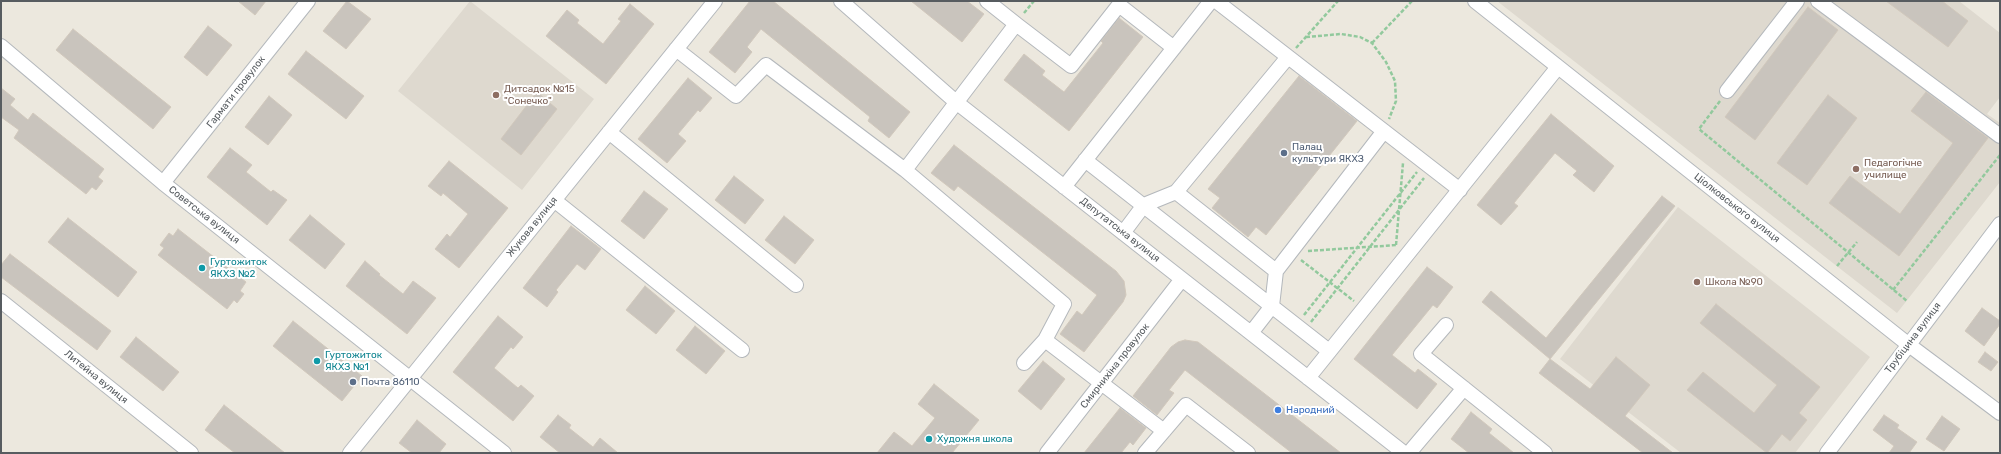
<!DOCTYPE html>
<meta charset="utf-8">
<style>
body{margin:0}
#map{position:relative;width:2001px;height:454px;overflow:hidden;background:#ece8de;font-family:Rubik,sans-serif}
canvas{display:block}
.frame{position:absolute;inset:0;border:2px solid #575c60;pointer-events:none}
</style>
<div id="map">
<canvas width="2001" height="454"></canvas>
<div class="frame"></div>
</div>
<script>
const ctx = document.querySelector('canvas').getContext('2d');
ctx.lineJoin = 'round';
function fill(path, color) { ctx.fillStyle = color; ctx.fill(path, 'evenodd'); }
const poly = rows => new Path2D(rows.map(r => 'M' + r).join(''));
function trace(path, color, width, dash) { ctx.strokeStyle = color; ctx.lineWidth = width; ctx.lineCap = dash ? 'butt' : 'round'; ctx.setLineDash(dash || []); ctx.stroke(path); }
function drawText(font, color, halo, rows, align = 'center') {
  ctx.font = font + ' Rubik,sans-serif'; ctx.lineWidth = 4; ctx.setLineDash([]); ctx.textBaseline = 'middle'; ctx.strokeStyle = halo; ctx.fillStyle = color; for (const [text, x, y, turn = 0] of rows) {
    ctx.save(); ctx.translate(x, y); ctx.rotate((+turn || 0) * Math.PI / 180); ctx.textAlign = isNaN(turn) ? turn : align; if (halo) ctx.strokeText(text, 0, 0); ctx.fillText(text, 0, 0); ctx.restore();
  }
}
fill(poly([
 [470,1,594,99,522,190,398,91],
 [1497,1,1959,1,2000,33,2000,97,1987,114,2000,123,2000,182,1897,313],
 [1678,207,1870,357,1795,453,1681,453,1560,359]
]), '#ded9cf');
const building = poly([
 [238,1,266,1,255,15,238,1],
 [347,1,371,19,346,49,323,31,347,1],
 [750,1,773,1,910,112,889,138,868,121,870,117,761,29,747,47,752,52,735,73,709,52,750,1],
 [911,1,967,1,984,14,962,42,911,1],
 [1886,1,1942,1,1968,21,1948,47,1886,1],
 [630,4,654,24,606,84,546,36,567,10,579,20,577,23,603,44,621,21,618,19,630,4],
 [1808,7,1838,30,1755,140,1725,117,1808,7],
 [1119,18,1143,37,1069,131,1004,80,1024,54,1045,71,1042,75,1064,92,1103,43,1101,41,1119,18],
 [208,26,232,45,207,76,184,57,208,26],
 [73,29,171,107,153,129,56,50,73,29],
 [306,51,364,96,346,119,288,74,306,51],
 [1299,76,1357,121,1266,235,1256,227,1248,237,1212,208,1220,198,1208,189,1299,76],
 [688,78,712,98,700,112,698,110,678,134,686,141,667,163,638,139,688,78],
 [1,88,15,99,10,105,28,120,33,113,104,169,98,177,103,181,96,190,92,187,86,194,14,138,19,130,1,117,1,88],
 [537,92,557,109,521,155,501,139,537,92],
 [1926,92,1988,138,1899,256,1829,203,1850,176,1900,214,1953,143,1911,111,1926,92],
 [1828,95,1857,118,1807,185,1777,163,1828,95],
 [269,96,292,115,268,145,245,127,269,96],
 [1551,114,1614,166,1594,192,1573,175,1577,171,1555,153,1514,203,1518,206,1501,225,1477,205,1551,114],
 [954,145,1116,271,1124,281,1126,295,1123,302,1084,352,1060,334,1077,311,1082,315,1097,295,958,186,954,191,931,173,954,145],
 [230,148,252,165,246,172,271,192,273,190,287,200,267,225,207,177,230,148],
 [449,161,508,208,459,268,435,249,447,234,450,237,468,214,443,193,441,196,428,186,449,161],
 [734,176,764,200,745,224,715,200,734,176],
 [644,191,668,209,644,239,621,221,644,191],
 [1662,196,1675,206,1550,359,1482,302,1491,291,1546,338,1662,196],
 [310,215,345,244,325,269,289,240,310,215],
 [784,216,814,240,795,264,765,240,784,216],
 [68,218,137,272,118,297,48,242,68,218],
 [571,226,601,249,585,270,577,264,556,290,558,292,547,307,523,288,571,226],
 [178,229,246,282,240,291,244,294,237,303,234,300,227,309,158,255,164,248,160,245,169,233,173,236,178,229],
 [10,254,111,331,97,350,1,277,1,265,10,254],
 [365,261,380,274,379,275,403,294,413,281,436,298,407,334,346,286,365,261],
 [1427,267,1453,287,1437,308,1433,305,1392,355,1415,373,1418,369,1437,384,1417,409,1354,359,1427,267],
 [645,286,675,311,656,334,626,310,645,286],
 [1716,304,1820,387,1799,413,1807,420,1790,441,1782,434,1767,453,1687,390,1703,372,1754,413,1777,385,1700,323,1716,304],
 [1982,308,2000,321,2000,324,1984,346,1965,331,1982,308],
 [498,316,523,337,513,349,511,347,494,368,518,388,521,385,534,396,513,421,453,372,498,316],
 [293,321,362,376,342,401,273,346,293,321],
 [695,326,725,351,706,374,676,350,695,326],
 [136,337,179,372,163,391,120,357,136,337],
 [1185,340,1198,342,1341,453,1292,453,1185,370,1169,390,1174,393,1157,415,1133,396,1171,347,1178,342,1185,340],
 [1985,352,1998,362,1991,371,1978,362,1985,352],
 [1616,357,1650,385,1625,416,1673,453,1643,453,1539,373,1550,359,1590,389,1616,357],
 [1043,361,1065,379,1041,410,1018,391,1043,361],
 [934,384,979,420,952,453,877,453,894,432,912,446,935,418,918,404,934,384],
 [224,405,285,453,235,453,205,430,224,405],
 [1120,408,1146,428,1133,445,1130,442,1121,453,1084,453,1120,408],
 [1471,412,1492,429,1489,433,1514,453,1469,453,1451,439,1471,412],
 [558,415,571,425,569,428,593,447,600,438,618,453,560,453,540,437,558,415],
 [1884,415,1899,425,1897,428,1917,442,1909,453,1889,453,1894,446,1873,430,1884,415],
 [1942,416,1960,429,1944,451,1926,439,1942,416],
 [417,420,446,444,439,453,412,453,399,443,417,420]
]);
fill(building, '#c9c4bd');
trace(building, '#d1c8bc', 1);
const minor = poly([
 [841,1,956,102,1404,453],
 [1216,1,1460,190],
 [1475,1,1909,345,2000,413],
 [1818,1,2000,136],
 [1016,24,1071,66,1119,5,1174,48],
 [1,46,163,183,504,453],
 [676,49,736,96,766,65,905,170,1064,304,1045,340,1024,363],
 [1727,91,1797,1],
 [609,132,796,285],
 [1085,160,1329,351],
 [905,170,1016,24,987,1],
 [163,183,308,1],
 [1064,187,1211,1],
 [1176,192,1276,271],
 [554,200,742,350],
 [1123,233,1144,205,1176,192,1288,57],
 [1,301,191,453],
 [1446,325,1421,354,1545,453],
 [1251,333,1272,306,1276,271,1384,131],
 [1045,340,1164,431],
 [1308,378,1558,67],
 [350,453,715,1],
 [1047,453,1182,279],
 [1145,453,1186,405,1248,453],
 [1409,453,1464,388],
 [1827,453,2000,224]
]);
trace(minor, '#b4b8bc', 16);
trace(poly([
 [1024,13,1034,1],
 [1306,37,1341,34,1360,37,1372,43,1386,62,1395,81,1396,101,1389,119],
 [1372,43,1412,1],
 [1296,48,1338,1],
 [1720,101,1699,129,1907,301],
 [1396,245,1403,163],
 [1308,251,1397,245],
 [1301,260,1354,301],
 [1837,266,1857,242],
 [1893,290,2000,155],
 [1304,315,1417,172],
 [1311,322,1424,178]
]), '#92c99d', 2.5, [4, 2]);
trace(minor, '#fff', 14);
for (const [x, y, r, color] of [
 [496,95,4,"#8d6e63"],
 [1284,153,4,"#5c6f8a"],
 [1856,169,4,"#8d6e63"],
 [202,268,4,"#0f9aa8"],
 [1697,282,4,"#8d6e63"],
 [317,361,4,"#0f9aa8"],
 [353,382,4,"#5c6f8a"],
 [1278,410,4,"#3f7fe0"],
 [929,439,4,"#0f9aa8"]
]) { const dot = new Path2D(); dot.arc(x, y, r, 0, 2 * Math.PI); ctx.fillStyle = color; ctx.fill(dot); trace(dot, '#fff', 1.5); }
drawText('10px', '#785e54', '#fff', [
 ["Дитсадок №15",504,89],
 ["\"Сонечко\"",504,101],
 ["Педагогічне",1864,163],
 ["училище",1864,175],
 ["Школа №90",1705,282]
], 'left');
drawText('10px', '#575c60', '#fff', [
 ["Гармати провулок",236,92,-52],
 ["Ціолковського вулиця",1737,208,38],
 ["Советська вулиця",204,215,38],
 ["Жукова вулиця",532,227,-51],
 ["Депутатська вулиця",1120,230,38],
 ["Трубіцина вулиця",1913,338,-53],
 ["Смирнихіна провулок",1115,366,-52],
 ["Литейна вулиця",96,377,39]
]);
drawText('10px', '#4e5e75', '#fff', [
 ["Палац",1292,147],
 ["культури ЯКХЗ",1292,159],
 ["Почта 86110",361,382]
], 'left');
drawText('10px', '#0d838f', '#fff', [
 ["Гуртожиток",210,262],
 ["ЯКХЗ №2",210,274],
 ["Гуртожиток",325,355],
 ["ЯКХЗ №1",325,367],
 ["Художня школа",937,439]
], 'left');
drawText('10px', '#366cbe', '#fff', [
 ["Народний",1286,410]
], 'left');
</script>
